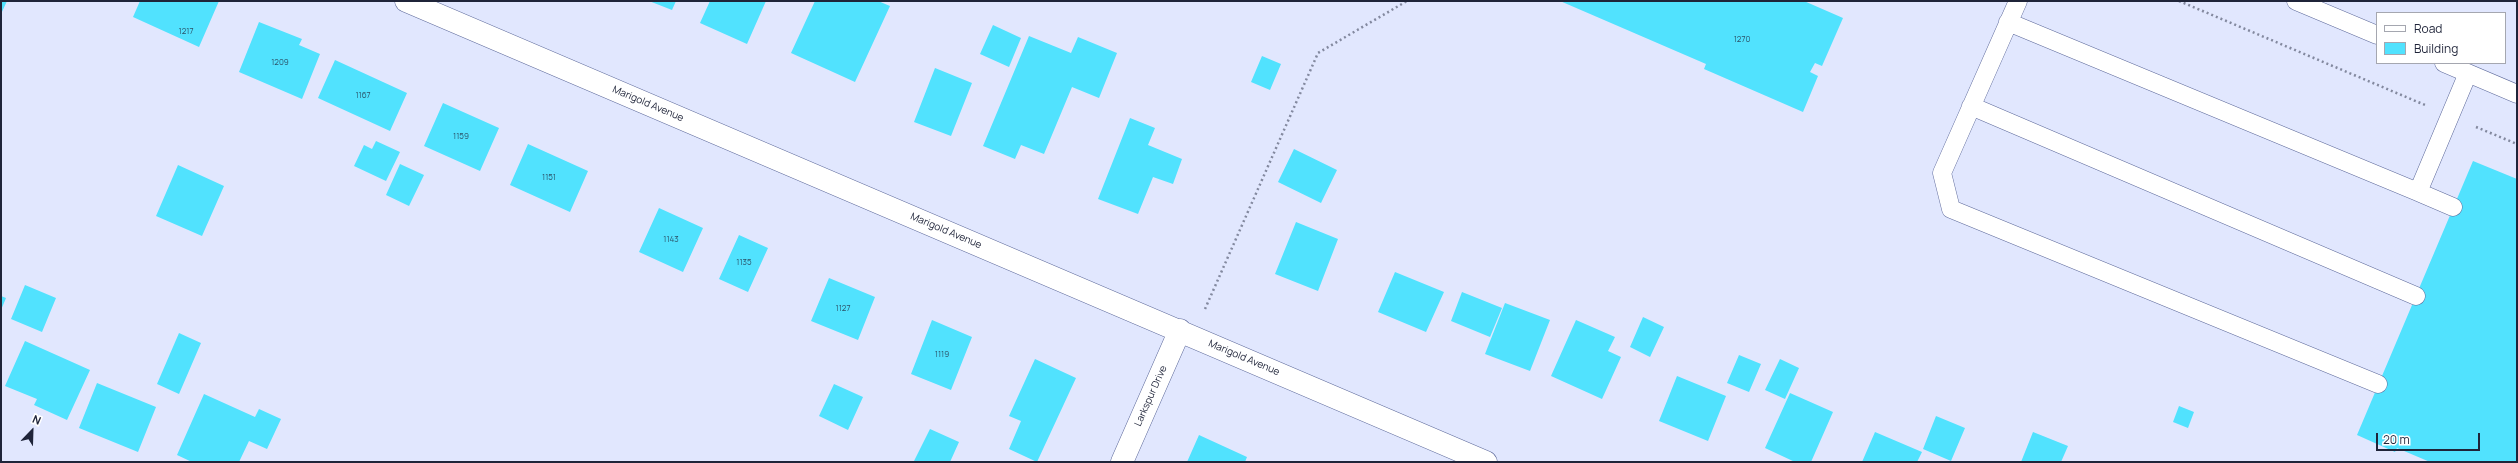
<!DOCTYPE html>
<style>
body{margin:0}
#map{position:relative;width:2518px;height:463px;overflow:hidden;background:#e1e7fe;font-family:Manrope,sans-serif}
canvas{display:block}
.frame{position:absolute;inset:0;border:2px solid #1f2439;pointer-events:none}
.legend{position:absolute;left:2376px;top:12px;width:130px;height:52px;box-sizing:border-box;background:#fff;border:1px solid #a5a7b0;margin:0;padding:5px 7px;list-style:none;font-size:12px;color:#1f2439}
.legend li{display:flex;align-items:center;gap:8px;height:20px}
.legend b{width:20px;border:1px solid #a5a7b0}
.north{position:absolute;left:12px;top:411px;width:40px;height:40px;-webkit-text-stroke:3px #fff;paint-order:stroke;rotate:23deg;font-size:11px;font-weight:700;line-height:16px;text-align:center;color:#1f2439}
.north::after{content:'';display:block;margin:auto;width:14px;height:18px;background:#1f2439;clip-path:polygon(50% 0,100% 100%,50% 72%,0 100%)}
.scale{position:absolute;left:2376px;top:433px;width:104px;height:18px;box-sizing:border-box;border:2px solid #1f2439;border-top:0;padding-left:5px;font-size:12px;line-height:14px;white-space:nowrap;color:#1f2439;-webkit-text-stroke:3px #fff;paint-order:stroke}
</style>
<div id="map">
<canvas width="2518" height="463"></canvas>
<div class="frame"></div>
<ul class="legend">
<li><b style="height:5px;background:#fff"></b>Road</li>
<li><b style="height:11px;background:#51e2fe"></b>Building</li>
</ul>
<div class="north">N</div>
<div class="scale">20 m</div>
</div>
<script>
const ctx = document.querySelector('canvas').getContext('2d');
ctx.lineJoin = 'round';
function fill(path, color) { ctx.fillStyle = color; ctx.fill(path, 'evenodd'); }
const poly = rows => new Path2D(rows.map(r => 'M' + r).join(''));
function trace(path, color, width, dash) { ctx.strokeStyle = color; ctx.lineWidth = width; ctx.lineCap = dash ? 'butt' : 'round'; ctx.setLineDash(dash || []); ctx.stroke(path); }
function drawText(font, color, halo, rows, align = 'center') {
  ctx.font = font + ' Manrope,sans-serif'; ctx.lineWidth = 3; ctx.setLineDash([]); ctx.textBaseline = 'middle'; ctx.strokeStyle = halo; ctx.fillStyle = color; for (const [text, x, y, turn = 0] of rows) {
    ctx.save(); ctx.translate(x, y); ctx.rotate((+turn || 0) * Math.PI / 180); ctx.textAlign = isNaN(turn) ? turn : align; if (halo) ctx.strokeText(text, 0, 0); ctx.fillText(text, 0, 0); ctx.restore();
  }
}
fill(poly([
 [1,1,7,1,1,14],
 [140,1,219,1,199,47,133,17],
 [649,1,676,1,672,10],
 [710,1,766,1,747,44,700,23],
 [815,1,878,1,890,6,855,82,791,53],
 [1560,1,1804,1,1843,18,1822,66,1815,63,1810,72,1818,76,1803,112,1704,69,1706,64],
 [259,22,302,39,299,45,320,54,302,99,239,72],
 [993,25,1021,38,1009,67,980,54],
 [1029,36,1071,53,1078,37,1117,53,1099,98,1072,87,1044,154,1021,145,1015,159,983,146],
 [1262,56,1281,64,1270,90,1251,82],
 [335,60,407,93,390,131,318,98],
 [935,68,972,83,951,136,914,122],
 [443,103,499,128,480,171,424,146],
 [1130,118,1155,128,1148,145,1182,159,1173,184,1153,177,1138,214,1098,199],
 [376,141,400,152,386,181,354,166,364,145,372,149],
 [528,144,588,171,570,212,510,185],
 [1294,149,1337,170,1321,203,1278,182],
 [2473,161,2517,179,2517,462,2430,462,2397,448,2395,452,2357,435],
 [400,164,424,175,409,206,386,195],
 [178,165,224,186,202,236,156,216],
 [659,208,703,228,683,272,639,252],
 [1296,222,1338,239,1318,291,1275,274],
 [739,235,768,248,748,292,719,279],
 [1395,272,1444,292,1426,332,1378,312],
 [829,278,875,297,858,340,811,321],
 [25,285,56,298,42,332,11,319],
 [1462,292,1502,308,1490,337,1451,321],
 [1,296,6,298,1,310],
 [1505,303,1550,320,1530,371,1485,354],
 [1643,317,1664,327,1650,357,1630,347],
 [932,320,972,337,951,390,911,374],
 [1576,320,1615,337,1608,351,1621,357,1602,399,1551,376],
 [179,333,201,343,179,394,157,384],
 [25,341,90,370,67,420,34,405,37,399,5,386],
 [1739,355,1761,364,1749,392,1727,383],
 [1035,359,1076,378,1037,462,1009,449,1021,421,1009,416],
 [1780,359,1799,368,1785,399,1765,390],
 [1677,376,1726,396,1708,441,1659,421],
 [97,383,156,407,138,452,79,428],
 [834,384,863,397,848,430,819,416],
 [1790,393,1833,412,1811,462,1795,462,1765,448],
 [204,394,255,417,259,409,281,419,267,449,249,441,239,462,192,462,177,455],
 [2179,406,2194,412,2188,428,2173,422],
 [1936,416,1965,428,1951,461,1923,449],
 [930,429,959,442,950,462,914,461],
 [1875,432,1922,452,1917,462,1862,462],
 [2033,432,2068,446,2061,462,2021,462],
 [1199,435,1247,457,1245,462,1187,462]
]), '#51e2fe');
const lane = poly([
 [2018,1,1942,173,1951,209,2378,384],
 [2296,1,2377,35],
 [2008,22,2418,192,2468,73],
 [2444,63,2517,94],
 [1971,106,2416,296],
 [2418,192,2453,207]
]);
const street = poly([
 [406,1,1486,462],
 [1122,462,1180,330]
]);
trace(lane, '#5e6a9b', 19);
trace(street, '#5e6a9b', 23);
trace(poly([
 [2179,1,2425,105],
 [2476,127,2517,144],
 [1205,309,1318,53,1407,1]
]), '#83899f', 2.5, [2, 3]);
trace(lane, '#fff', 18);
trace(street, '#fff', 22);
drawText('8px', '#2c546a', null, [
 ["1217",186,32],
 ["1270",1742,40],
 ["1209",280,63],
 ["1167",363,96],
 ["1159",461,137],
 ["1151",549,178],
 ["1143",671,240],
 ["1135",744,263],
 ["1127",843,309],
 ["1119",942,355]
]);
drawText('10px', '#1f2439', '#fff', [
 ["Marigold Avenue",648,104,23],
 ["Marigold Avenue",946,231,23],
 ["Marigold Avenue",1244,358,23],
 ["Larkspur Drive",1151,396,-66]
]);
</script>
